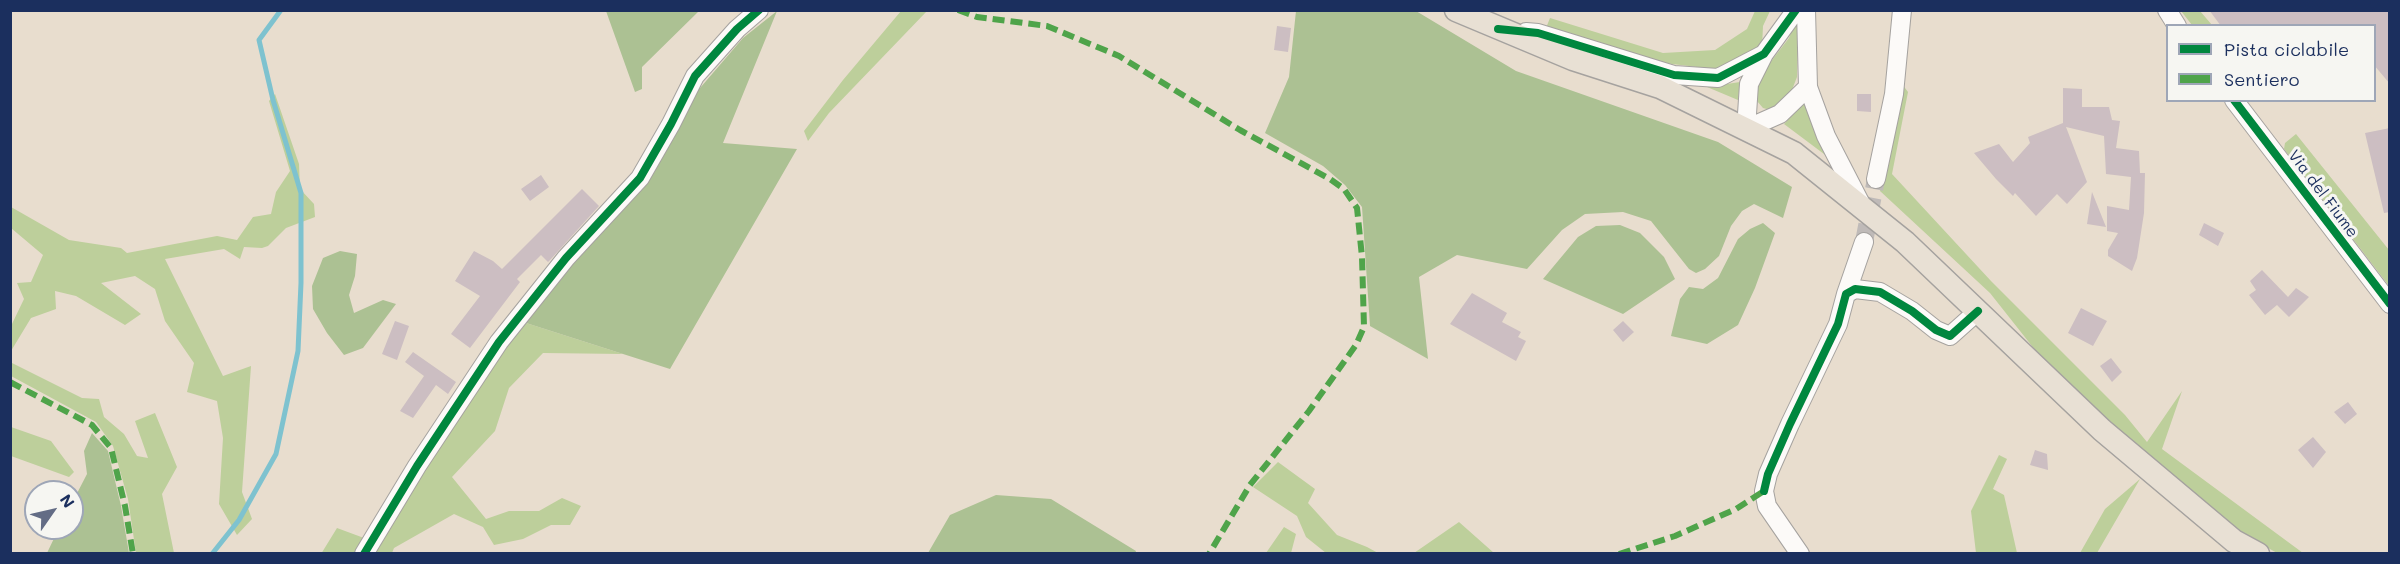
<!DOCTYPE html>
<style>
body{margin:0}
#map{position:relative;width:2400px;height:564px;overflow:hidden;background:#e8ddce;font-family:Mali,sans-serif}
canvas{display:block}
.frame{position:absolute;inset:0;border:12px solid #1b2f5e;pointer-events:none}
.legend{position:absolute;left:2166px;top:24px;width:210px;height:78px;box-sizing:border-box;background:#f6f6f2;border:2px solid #9ea6b7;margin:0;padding:8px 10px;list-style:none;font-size:18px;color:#1b2f5e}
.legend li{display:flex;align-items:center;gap:12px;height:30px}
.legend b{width:30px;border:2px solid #9ea6b7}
.north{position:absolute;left:24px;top:480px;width:60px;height:60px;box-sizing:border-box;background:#f6f6f2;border:2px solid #9ea6b7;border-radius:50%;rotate:56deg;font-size:16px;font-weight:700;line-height:24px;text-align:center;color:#1b2f5e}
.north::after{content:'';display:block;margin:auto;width:21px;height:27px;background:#636c85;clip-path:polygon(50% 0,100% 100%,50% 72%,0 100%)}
</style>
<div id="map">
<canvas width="2400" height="564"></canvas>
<div class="frame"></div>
<ul class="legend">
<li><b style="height:8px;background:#00873e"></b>Pista ciclabile</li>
<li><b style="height:8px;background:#4fa44a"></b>Sentiero</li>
</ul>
<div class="north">N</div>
</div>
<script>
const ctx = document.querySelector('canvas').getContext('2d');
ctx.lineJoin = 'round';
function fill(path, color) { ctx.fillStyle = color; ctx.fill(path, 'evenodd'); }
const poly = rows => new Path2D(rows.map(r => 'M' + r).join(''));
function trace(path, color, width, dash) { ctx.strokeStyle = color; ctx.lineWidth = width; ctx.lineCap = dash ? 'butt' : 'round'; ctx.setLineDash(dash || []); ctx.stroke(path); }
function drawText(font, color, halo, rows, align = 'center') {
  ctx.font = font + ' Mali,sans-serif'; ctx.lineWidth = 6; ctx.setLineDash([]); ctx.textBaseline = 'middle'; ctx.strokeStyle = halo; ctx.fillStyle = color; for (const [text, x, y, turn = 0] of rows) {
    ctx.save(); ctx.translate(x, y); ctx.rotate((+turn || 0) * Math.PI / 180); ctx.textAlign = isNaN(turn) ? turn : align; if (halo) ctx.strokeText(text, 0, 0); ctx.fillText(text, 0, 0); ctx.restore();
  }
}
fill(poly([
 [901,11,927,11,829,113,808,141,804,131,843,80],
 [1755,11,1770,11,1763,26,1762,47,1747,58,1714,69,1664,63,1546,28,1550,18,1663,53,1715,50,1747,29],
 [2181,11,2200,11,2212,25,2192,25],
 [1795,22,1798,24,1797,77,1790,95,1782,106,1770,110,1763,108,1757,101,1754,89,1762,73,1789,38],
 [1740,82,1738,100,1707,87],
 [1902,84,1908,92,1892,174,1991,281,2125,415,2147,442,2182,391,2162,449,2303,553,2277,553,2238,531,2142,452,2043,360,1990,293,1880,191],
 [275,94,299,164,300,189,314,204,315,217,286,228,268,246,262,248,244,247,240,259,224,249,165,259,223,376,251,366,242,492,252,519,237,535,219,504,223,438,217,401,187,392,194,363,165,321,155,289,135,276,101,283,141,314,125,325,76,296,55,291,56,309,31,318,11,351,11,326,24,299,17,283,31,282,43,255,11,228,11,207,69,240,121,248,127,253,217,236,237,240,253,217,271,214,276,192,290,171,269,101],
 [1804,103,1832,160,1784,124],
 [2296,134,2389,250,2389,286,2284,149,2285,143],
 [523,322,623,354,543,353,509,388,495,431,452,477,486,519,509,511,539,511,562,498,581,506,570,525,551,525,523,539,494,545,483,527,454,514,394,548,392,553,371,554,417,477],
 [10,362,82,398,99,399,104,417,124,434,137,456,148,458,135,421,155,413,177,467,162,494,174,553,136,553,128,499,113,446,96,422,11,376],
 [11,427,51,441,74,472,69,477,11,456],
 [1999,455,2007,459,1993,489,2004,495,2017,553,1976,553,1971,511],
 [1278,462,1315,489,1308,503,1337,535,1367,547,1378,553,1326,553,1306,537,1297,516,1253,487],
 [2140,479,2097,553,2080,553,2105,509],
 [1459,522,1494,553,1414,553],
 [1284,527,1296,534,1291,553,1266,553],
 [337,528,364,538,355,553,321,554]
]), '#bdcf9b');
fill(poly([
 [606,11,606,10,699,11,642,67,642,89,635,92],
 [777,11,723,143,797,149,670,369,523,322,694,95,743,38],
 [1296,11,1416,11,1516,71,1718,142,1792,187,1783,218,1754,204,1742,211,1731,226,1719,256,1705,269,1696,273,1689,269,1651,221,1623,212,1585,214,1562,230,1527,269,1457,255,1419,277,1428,359,1370,326,1362,207,1345,185,1323,166,1265,133,1289,77],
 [1763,223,1775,233,1755,288,1738,325,1707,344,1671,336,1680,299,1689,287,1703,289,1718,278,1738,239,1750,229],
 [1620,225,1640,233,1664,257,1675,279,1623,314,1543,279,1578,237,1596,226],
 [340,251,357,254,355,276,349,295,354,313,383,300,396,304,363,348,344,355,327,333,313,309,312,286,323,258],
 [92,433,108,451,121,506,129,553,47,553,59,528,72,528,72,503,87,474,84,451],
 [996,495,1051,499,1136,551,1135,554,928,553,950,515]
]), '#acc193');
trace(poly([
 [212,554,239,520,276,454,298,351,301,283,301,193,273,100,259,40,281,10]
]), '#7ec2cf', 5);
fill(poly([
 [2209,10,2390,10,2390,84,2374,65,2374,26,2221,26],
 [1277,26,1291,28,1288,52,1274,50],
 [2063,88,2082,89,2082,107,2109,107,2112,120,2120,121,2116,148,2139,151,2140,173,2145,173,2144,213,2137,258,2132,271,2108,256,2108,250,2118,233,2107,231,2107,206,2129,210,2131,177,2106,174,2104,136,2066,127,2087,182,2067,204,2057,194,2036,216,2015,193,2013,196,1996,179,1974,153,1999,144,2013,162,2030,143,2028,137,2063,123],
 [1857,94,1871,94,1871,112,1857,111],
 [2390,128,2390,212,2384,213,2365,133],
 [541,175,549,187,530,201,521,189],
 [582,189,599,206,551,259,548,262,541,255,517,279,520,282,470,348,451,334,480,296,455,281,474,251,493,261,502,269],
 [2092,192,2106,227,2087,224],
 [2204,223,2224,233,2218,246,2199,235],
 [2262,270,2288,297,2296,288,2309,297,2289,317,2277,305,2265,315,2249,295,2256,290,2250,281],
 [1472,293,1507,313,1502,322,1521,332,1518,337,1526,341,1516,361,1450,324],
 [2081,308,2107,321,2093,346,2068,333],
 [395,321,409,326,397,360,382,354],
 [1623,321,1634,332,1623,342,1613,330],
 [413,352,456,382,448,394,436,385,413,418,400,411,424,376,405,362],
 [2111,358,2122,372,2112,382,2100,366],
 [2348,402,2357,414,2345,424,2334,412],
 [2313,437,2326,452,2313,468,2298,450],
 [2035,450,2047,454,2048,470,2030,465]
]), '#ccbec2');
trace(poly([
 [1864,242,1876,179]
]), '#bfbab8', 18, [18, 9]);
const minor = poly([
 [1806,10,1808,87,1826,136,1861,204],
 [2167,10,2177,26],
 [1526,32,1538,33,1674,75,1718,78,1764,54,1796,10],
 [1764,54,1749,84,1746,129,1780,114,1808,87],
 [2234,100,2390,304],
 [1876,179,1894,94,1902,10],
 [1846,294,1864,242],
 [364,554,417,466,499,342,566,258,640,178,671,124,695,76,737,29,759,10],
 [1800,554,1767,506,1764,491,1768,474,1790,424,1838,324,1846,294,1855,289,1880,292,1912,311,1936,330,1950,336,1978,311]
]);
const major = poly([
 [1456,10,1573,59,1660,87,1794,153,1905,242,2102,430,2234,541,2258,554]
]);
trace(minor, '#a5a29f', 20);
trace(major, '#a5a29f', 25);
trace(minor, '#fcfaf8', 18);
trace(major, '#e8e0d4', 22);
trace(poly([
 [958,10,977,17,1047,26,1119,56,1240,130,1330,179,1344,189,1357,208,1362,257,1364,327,1356,345,1309,411,1250,485,1209,554],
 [10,382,92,425,111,448,125,506,133,554],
 [1619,554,1675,536,1736,509,1764,491]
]), '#4fa44a', 6, [12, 6]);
trace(poly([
 [1498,29,1538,33,1674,75,1718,78,1764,54,1796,10],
 [2234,100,2390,304],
 [1764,491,1768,474,1790,424,1838,324,1846,294,1855,289,1880,292,1912,311,1936,330,1950,336,1978,311],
 [364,554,417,466,499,342,566,258,640,178,671,124,695,76,737,29,759,10]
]), '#00873e', 8);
drawText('16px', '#1b2f5e', '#f6f6f2', [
 ["Via del Fiume",2323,194,53]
]);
</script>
